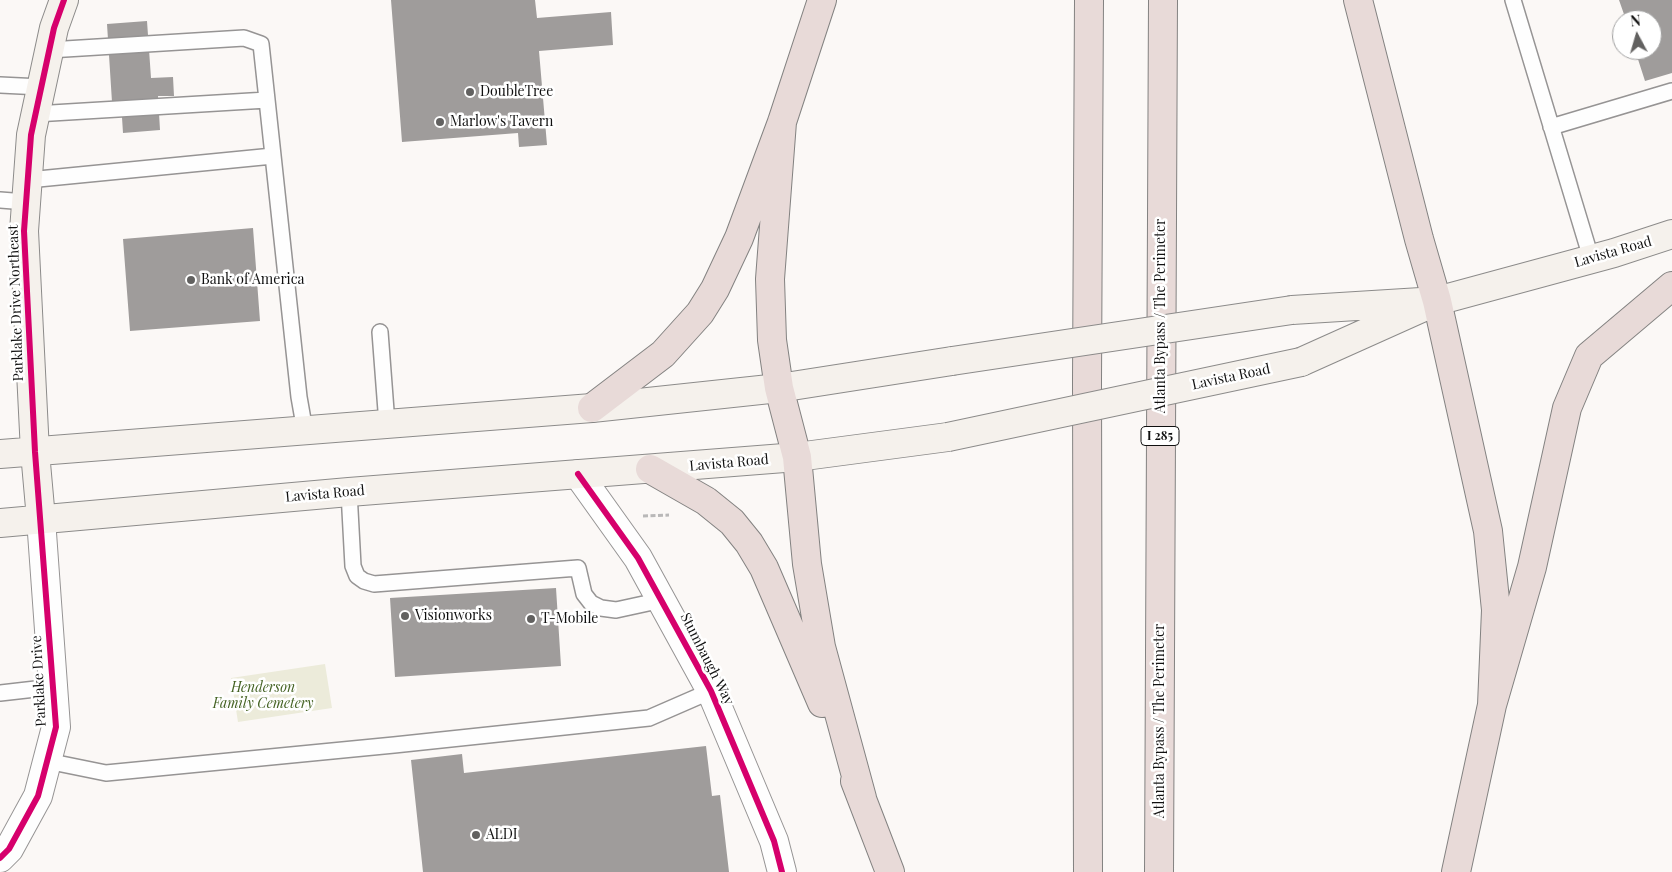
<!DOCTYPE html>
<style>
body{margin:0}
#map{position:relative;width:1672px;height:872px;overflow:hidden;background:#fbf8f6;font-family:"Playfair Display",serif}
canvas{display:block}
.north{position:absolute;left:1612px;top:10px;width:50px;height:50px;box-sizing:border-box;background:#fff;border:1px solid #9f9f9f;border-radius:50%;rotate:354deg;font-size:14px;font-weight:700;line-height:20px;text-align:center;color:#101010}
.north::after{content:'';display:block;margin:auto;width:18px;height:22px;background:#626160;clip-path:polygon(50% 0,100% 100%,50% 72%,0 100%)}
</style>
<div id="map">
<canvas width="1672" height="872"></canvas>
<div class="north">N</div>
</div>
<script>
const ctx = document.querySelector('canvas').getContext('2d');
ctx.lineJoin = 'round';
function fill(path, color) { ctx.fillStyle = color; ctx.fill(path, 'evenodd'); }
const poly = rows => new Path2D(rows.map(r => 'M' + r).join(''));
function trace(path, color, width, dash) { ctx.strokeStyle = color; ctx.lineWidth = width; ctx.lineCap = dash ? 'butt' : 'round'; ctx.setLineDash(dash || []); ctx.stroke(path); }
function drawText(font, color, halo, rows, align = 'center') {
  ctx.font = font + ' "Playfair Display",serif'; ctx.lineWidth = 5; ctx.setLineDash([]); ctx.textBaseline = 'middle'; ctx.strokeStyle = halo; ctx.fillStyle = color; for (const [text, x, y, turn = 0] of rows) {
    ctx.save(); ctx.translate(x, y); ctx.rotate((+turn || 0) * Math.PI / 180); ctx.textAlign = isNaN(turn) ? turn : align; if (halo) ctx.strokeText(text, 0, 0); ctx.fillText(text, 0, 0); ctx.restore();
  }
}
fill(poly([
 [325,664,332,708,238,722,231,678]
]), '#ecebda');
fill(poly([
 [391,0,535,0,537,18,611,12,613,45,539,51,547,145,519,147,518,133,402,142],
 [1619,0,1672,0,1672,73,1645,81,1635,50,1652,50,1652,20,1626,20],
 [147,21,151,78,173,77,174,96,158,96,160,130,123,133,121,102,112,102,107,24],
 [253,228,260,321,130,331,123,239],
 [556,588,561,666,395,677,390,598],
 [706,746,712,796,720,795,729,872,423,872,411,760,462,754,464,773]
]), '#9f9c9b');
const lane = poly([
 [1513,0,1591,258],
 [49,50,244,38,261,44,299,397,305,431],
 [0,85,41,87],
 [35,114,267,100],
 [1551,127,1672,91],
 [28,180,273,156],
 [0,200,26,202],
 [380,332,387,424],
 [349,492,353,566,357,576,364,581,374,584,578,568,584,594,591,603,601,608,616,610,662,600],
 [0,693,53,687],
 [47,761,106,773,394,745,649,718,711,691]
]);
const street = poly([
 [578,474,638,558,711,691,774,841,782,872],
 [0,858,9,849,38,796,56,727,41,519]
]);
const secondary = poly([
 [1292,310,1421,302],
 [1301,362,1437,301,1614,253,1672,234],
 [0,454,592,408,779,388,952,361],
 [41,519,35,452,24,231,31,135,54,28,64,0],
 [0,523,349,492,797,457,948,437]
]);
const highway = poly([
 [1358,0,1419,239,1437,301,1488,531,1496,610,1492,705],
 [782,122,770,279,772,340,779,388,797,457,807,564,821,647,862,798],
 [592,408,663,354,700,313,715,289,739,238,782,122,822,0],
 [650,469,706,501,732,522,749,543,764,568,822,703],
 [855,781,890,872],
 [1088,872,1087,380,1089,0],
 [1159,872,1163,0],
 [1456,872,1492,705,1532,567,1567,408,1589,356,1672,286]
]);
trace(lane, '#969494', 18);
trace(street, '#969494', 30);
trace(secondary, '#8c8b8a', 30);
trace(highway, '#838281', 30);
trace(poly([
 [643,516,669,515]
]), '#b9b8b8', 3, [5, 2.5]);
trace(lane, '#fefefe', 15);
trace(street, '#fefefe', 28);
trace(secondary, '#f5f1ec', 28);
trace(highway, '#e8dad8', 28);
const secondaryBridge = poly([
 [952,361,1292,310],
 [948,437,1301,362]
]);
trace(secondaryBridge, '#8c8b8a', 30, []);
trace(secondaryBridge, '#f5f1ec', 28);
trace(poly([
 [578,474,638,558,711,691,774,841,782,872],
 [0,858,9,849,38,796,56,727,35,452,24,231,31,135,54,28,64,0]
]), '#d6006c', 6);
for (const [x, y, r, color] of [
 [470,92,5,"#626160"],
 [440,122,5,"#626160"],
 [191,280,5,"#626160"],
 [405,616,5,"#626160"],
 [531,619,5,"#626160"],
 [476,835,5,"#626160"]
]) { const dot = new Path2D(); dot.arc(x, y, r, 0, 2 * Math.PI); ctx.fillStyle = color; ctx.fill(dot); trace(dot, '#fff', 2); }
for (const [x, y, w] of [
 [1160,436,38]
]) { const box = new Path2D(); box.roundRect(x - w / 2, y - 9.5, w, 19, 4); ctx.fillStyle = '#fff'; ctx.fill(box); trace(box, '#101010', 1); }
drawText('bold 12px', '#101010', null, [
 ["I 285",1160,436]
]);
drawText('14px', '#101010', '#fff', [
 ["DoubleTree",480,92],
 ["Marlow's Tavern",450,122],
 ["Bank of America",201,280],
 ["Visionworks",415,616],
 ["T-Mobile",541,619],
 ["ALDI",486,835]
], 'left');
drawText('14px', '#101010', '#fff', [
 ["Lavista Road",1613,252,-16],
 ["Parklake Drive Northeast",16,303,-92],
 ["Atlanta Bypass / The Perimeter",1161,316,-90],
 ["Lavista Road",1231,377,-12],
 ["Lavista Road",729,463,-5],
 ["Lavista Road",325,494,-5],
 ["Stumbaugh Way",707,659,63],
 ["Parklake Drive",39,681,-93],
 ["Atlanta Bypass / The Perimeter",1160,721,-90]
]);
drawText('italic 14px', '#456324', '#fff', [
 ["Henderson",263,688],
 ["Family Cemetery",263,704]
]);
</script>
